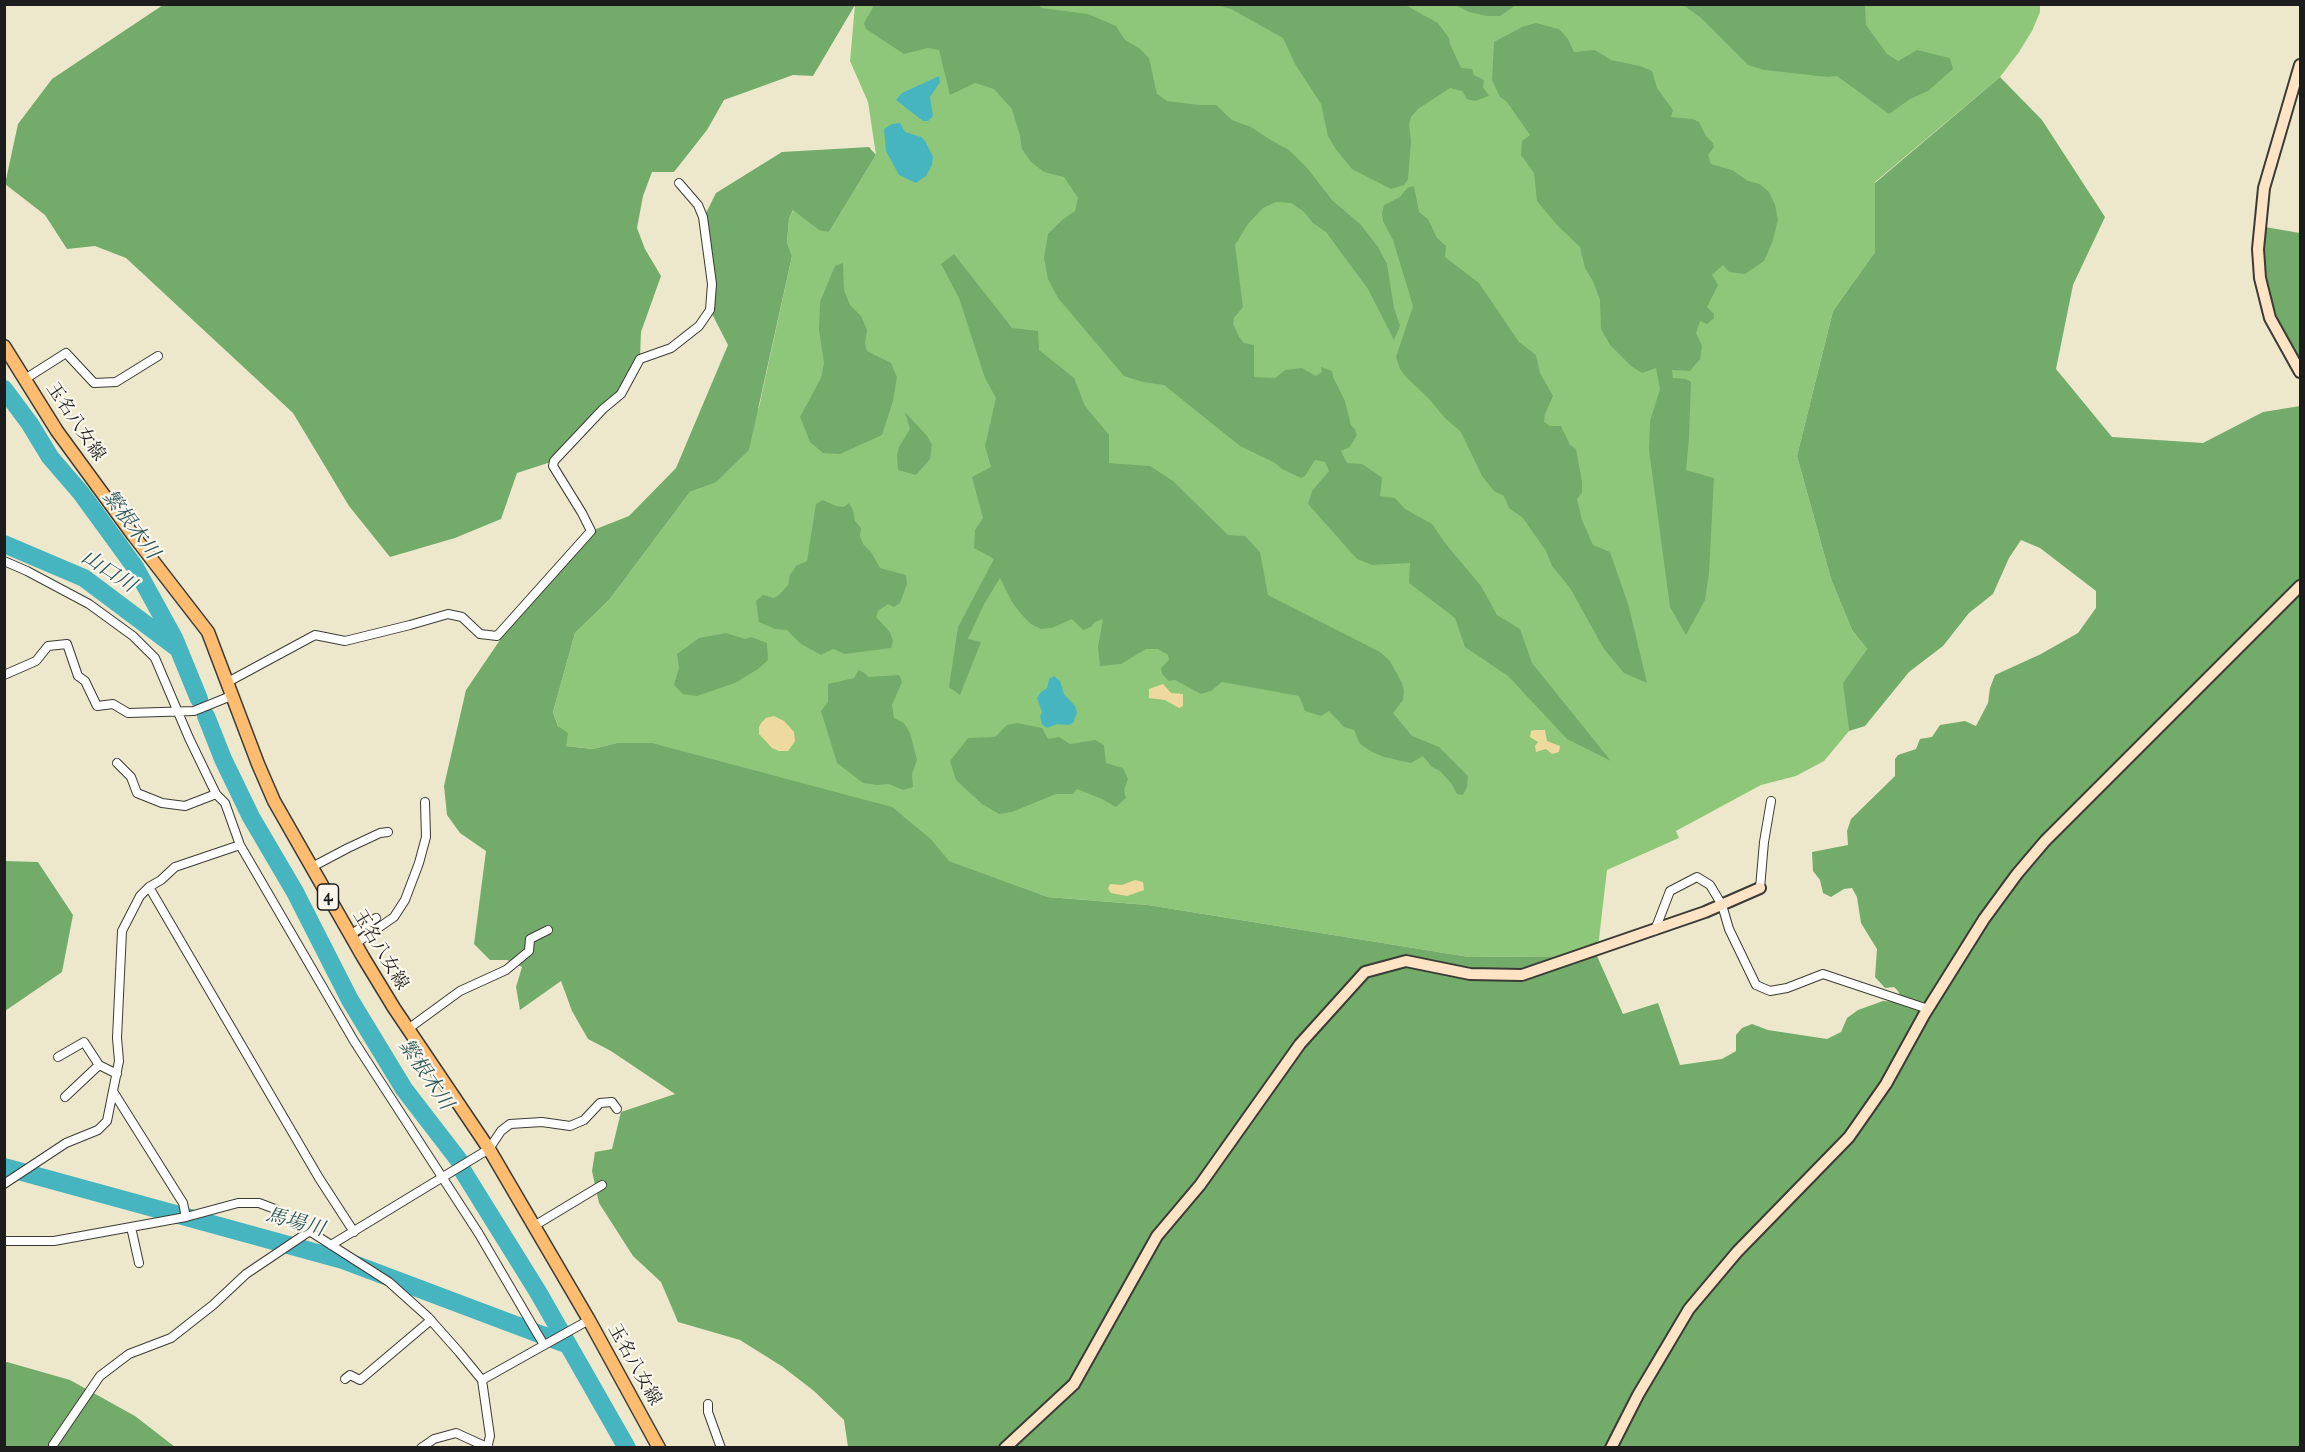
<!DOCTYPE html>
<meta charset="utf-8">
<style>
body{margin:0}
#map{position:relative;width:2305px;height:1452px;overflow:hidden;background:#ede8cc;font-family:"IM FELL Great Primer",serif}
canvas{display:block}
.frame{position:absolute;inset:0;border:6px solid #1c1c1c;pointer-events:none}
</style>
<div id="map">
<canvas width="2305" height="1452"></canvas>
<div class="frame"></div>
</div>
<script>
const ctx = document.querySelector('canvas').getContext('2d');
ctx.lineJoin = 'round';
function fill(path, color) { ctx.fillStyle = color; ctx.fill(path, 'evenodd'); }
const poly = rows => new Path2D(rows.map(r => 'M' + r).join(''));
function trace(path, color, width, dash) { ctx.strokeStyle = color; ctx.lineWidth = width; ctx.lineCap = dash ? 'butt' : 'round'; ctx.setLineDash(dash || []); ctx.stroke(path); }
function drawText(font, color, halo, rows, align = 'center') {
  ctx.font = font + ' "IM FELL Great Primer","Noto Serif JP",serif'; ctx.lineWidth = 4.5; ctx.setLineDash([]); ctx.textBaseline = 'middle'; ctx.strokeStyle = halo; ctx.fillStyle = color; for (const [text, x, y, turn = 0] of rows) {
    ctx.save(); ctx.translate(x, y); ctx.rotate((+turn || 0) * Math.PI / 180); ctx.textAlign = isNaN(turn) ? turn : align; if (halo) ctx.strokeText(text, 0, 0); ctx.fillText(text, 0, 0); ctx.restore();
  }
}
fill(poly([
 [855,5,2040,5,2040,12,2032,31,2019,52,2000,77,1875,182,1875,252,1833,311,1797,456,1831,579,1852,630,1867,649,1844,683,1849,731,1824,761,1796,776,1761,785,1676,831,1679,838,1607,870,1597,956,1469,957,1148,905,1048,897,948,861,932,840,617,743,593,749,566,746,553,712,575,633,610,599,690,492,715,483,759,407,792,256,787,242,789,219,794,209,829,232,876,155,868,102,850,61]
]), '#8fc77a');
fill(poly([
 [875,4,1036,4,1042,8,1088,14,1116,26,1125,40,1139,48,1149,58,1157,94,1167,101,1199,105,1216,105,1232,120,1251,127,1269,139,1289,150,1308,169,1332,200,1361,225,1378,247,1387,264,1394,308,1400,326,1394,340,1368,289,1326,232,1313,223,1303,211,1291,203,1276,202,1263,208,1248,224,1235,245,1243,307,1234,318,1233,323,1239,337,1244,343,1254,345,1254,377,1275,378,1285,370,1302,368,1316,376,1322,372,1321,367,1332,371,1333,377,1345,401,1351,425,1355,429,1357,435,1350,447,1341,451,1347,463,1362,464,1377,474,1382,478,1380,496,1395,498,1405,509,1432,524,1445,543,1481,586,1497,615,1520,629,1532,663,1611,761,1567,739,1508,676,1465,647,1455,618,1409,583,1410,563,1372,565,1357,559,1308,504,1312,491,1329,471,1325,462,1315,460,1305,476,1301,478,1282,469,1275,463,1240,446,1164,385,1143,382,1124,376,1058,298,1048,279,1044,258,1048,234,1062,220,1075,211,1078,198,1064,177,1044,172,1031,162,1022,149,1020,136,1012,109,994,89,975,83,950,95,939,50,928,48,904,54,866,29,864,23],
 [163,5,855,5,813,76,793,75,724,100,707,130,674,172,652,172,643,196,637,228,645,249,661,276,641,332,640,359,621,394,554,461,517,473,501,519,455,538,390,557,349,506,293,413,126,258,95,246,67,249,45,215,5,184,18,124,52,79],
 [1216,5,1405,5,1438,23,1449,38,1450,44,1461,68,1472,69,1474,75,1484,80,1483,87,1489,96,1475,101,1467,99,1462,91,1450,88,1418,109,1411,117,1409,125,1411,141,1408,179,1404,185,1391,189,1352,169,1335,148,1328,136,1321,104,1295,64,1283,38,1231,9],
 [1455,5,1516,4,1516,5,1500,16,1487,16,1469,12],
 [1683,5,1865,5,1866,25,1887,54,1898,61,1917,50,1950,58,1953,69,1928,91,1910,99,1889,114,1837,76,1828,77,1764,70,1748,65,1700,17],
 [1536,23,1559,29,1568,39,1574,52,1595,50,1611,60,1640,66,1652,71,1657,88,1673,110,1671,117,1693,119,1699,122,1706,136,1713,143,1714,147,1708,155,1711,164,1732,170,1748,181,1760,184,1769,192,1775,205,1778,220,1772,243,1764,261,1745,274,1729,272,1723,265,1712,275,1718,285,1707,307,1714,314,1714,318,1707,324,1700,321,1696,333,1702,346,1700,359,1690,371,1672,370,1673,378,1686,379,1691,382,1689,438,1686,470,1714,478,1709,573,1705,600,1686,635,1670,607,1649,450,1650,421,1660,389,1656,368,1642,373,1631,366,1610,345,1601,329,1600,300,1593,281,1585,268,1580,247,1557,225,1537,201,1534,173,1521,155,1522,141,1530,135,1507,102,1500,97,1492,80,1494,42,1522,27],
 [2000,77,2042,120,2105,217,2073,285,2056,369,2112,437,2203,443,2263,412,2300,406,2300,1447,848,1447,844,1420,814,1391,783,1367,740,1340,678,1322,661,1282,633,1256,599,1203,592,1171,595,1152,612,1149,621,1112,675,1094,611,1051,588,1039,572,1011,561,981,520,1010,516,987,522,967,507,960,490,960,474,944,486,851,460,833,447,815,444,786,466,690,521,609,591,531,629,516,676,468,728,345,710,310,705,215,716,193,782,152,869,147,876,155,829,232,819,230,793,210,789,219,787,242,792,256,749,450,715,483,690,492,610,599,575,633,553,712,558,726,568,733,566,746,593,749,617,743,652,743,892,807,932,840,949,861,1048,897,1148,905,1469,957,1597,956,1623,1014,1658,1003,1680,1065,1722,1059,1736,1051,1736,1035,1742,1028,1752,1024,1768,1030,1827,1039,1841,1032,1847,1018,1858,1010,1883,1001,1900,1002,1901,997,1898,991,1894,987,1885,988,1875,977,1877,949,1861,923,1857,897,1852,888,1844,889,1831,897,1823,893,1820,880,1813,871,1812,852,1848,845,1847,831,1851,819,1895,776,1895,759,1898,755,1916,749,1920,739,1932,737,1940,725,1965,721,1976,726,1988,703,1990,688,1995,675,2041,654,2078,633,2096,608,2096,591,2040,548,2021,540,2009,558,1993,594,1969,613,1943,646,1909,672,1865,726,1849,731,1843,683,1867,649,1852,630,1831,579,1797,456,1833,311,1875,252,1875,183],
 [1414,186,1419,212,1428,219,1437,238,1446,246,1445,257,1479,283,1519,342,1536,355,1540,373,1553,396,1545,414,1544,422,1550,426,1561,426,1570,445,1576,449,1582,482,1582,492,1577,499,1582,520,1593,545,1610,552,1629,607,1647,683,1624,673,1604,649,1570,588,1552,566,1546,551,1523,518,1509,508,1504,496,1494,491,1482,476,1461,432,1445,418,1429,399,1405,376,1400,369,1396,357,1413,306,1393,240,1383,221,1382,214,1384,205,1400,197,1407,188],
 [2259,226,2300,233,2300,372,2270,318],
 [954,254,1012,328,1038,331,1039,350,1074,378,1085,406,1109,435,1109,463,1150,466,1173,481,1228,535,1245,536,1260,552,1268,595,1380,652,1390,661,1402,683,1404,691,1403,700,1393,713,1412,736,1439,747,1468,776,1467,787,1463,795,1457,794,1451,783,1440,771,1432,767,1423,756,1411,763,1384,757,1372,752,1360,744,1354,730,1344,727,1329,711,1321,716,1305,711,1299,696,1222,682,1211,691,1201,694,1175,680,1169,681,1162,674,1161,668,1169,660,1168,655,1158,649,1146,649,1121,664,1100,666,1098,647,1103,619,1095,622,1091,627,1083,630,1072,619,1052,628,1041,629,1031,624,1021,614,1012,602,1000,578,984,604,968,639,981,642,960,695,949,687,958,627,994,559,974,548,975,530,983,518,972,477,991,467,985,446,996,398,985,378,959,298,941,264],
 [843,263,844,290,850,305,861,316,867,330,865,344,867,351,891,363,897,377,893,401,882,435,840,454,823,453,810,442,800,417,821,378,824,363,819,330,820,302,835,266],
 [905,412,927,436,932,445,930,459,916,475,898,470,897,455,899,447,910,429],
 [823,500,836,506,844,507,849,503,853,510,855,521,861,528,860,536,863,544,871,552,880,568,906,575,907,584,900,603,894,607,888,604,878,611,876,617,890,632,893,641,891,648,845,654,833,649,821,655,801,644,787,630,775,629,759,622,756,601,763,595,774,598,779,595,788,585,790,575,796,566,807,561,816,504],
 [726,633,745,639,751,637,767,643,768,660,758,669,735,683,697,696,683,694,674,685,679,668,677,654,699,638],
 [859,670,866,674,868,677,899,675,902,682,892,705,894,718,904,723,910,733,917,760,912,774,913,787,903,790,889,784,877,785,863,783,837,763,821,711,828,702,828,684,854,678],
 [1017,723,1042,728,1048,739,1059,737,1070,744,1095,740,1104,745,1106,763,1123,768,1128,779,1124,790,1126,798,1116,807,1102,799,1077,789,1073,794,1056,794,1012,812,999,814,982,804,956,780,950,761,968,738,995,737,1007,725],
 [5,861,38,862,73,915,62,972,5,1011],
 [7,1362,70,1380,135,1416,175,1447,5,1448,4,1363]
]), '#73ac6a');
fill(poly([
 [1163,684,1171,693,1183,694,1183,706,1179,708,1165,700,1149,698,1149,689],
 [774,716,784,721,794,732,795,741,788,751,779,751,772,748,759,734,759,727,761,723,766,718],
 [1535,730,1545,730,1547,741,1560,746,1559,752,1552,754,1546,749,1536,752,1535,746,1538,742,1530,737,1531,731],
 [1135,880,1143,882,1144,890,1127,896,1111,893,1108,889,1110,884,1122,885]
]), '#eeda9e');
fill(poly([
 [939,76,940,82,930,97,933,116,928,121,923,121,896,100,902,93],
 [900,123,905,132,921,137,925,141,933,157,932,165,926,176,916,183,899,175,886,151,884,129,892,124],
 [1054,676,1060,681,1064,694,1075,706,1077,713,1073,723,1069,725,1057,724,1047,728,1042,724,1040,716,1042,712,1037,698,1040,693,1047,688,1049,679]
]), '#46b5bf');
trace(poly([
 [4,389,30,424,50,457,81,493,135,567,174,638,199,699],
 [4,544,84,578,176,647],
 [206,716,223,759,251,817,295,892,350,1000,404,1089,461,1163,461,1168,538,1292,627,1448],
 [4,1167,343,1260,566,1344]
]), '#46b5bf', 18);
const street = poly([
 [25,379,66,353,94,383,116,382,158,356],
 [4,561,27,571,89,604,133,636,155,658,189,738,216,794,225,803,240,845,354,1041,479,1234,544,1345],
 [4,675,36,661,48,646,67,644,78,676,85,681,97,706,113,704,128,713,194,711,231,696],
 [226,683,315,635,345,641,410,625,448,614,462,617,480,634,497,636,591,531,582,513,553,466,554,461,603,409,621,394,640,359,671,348,699,326,710,310,712,284,703,217,698,205,679,183],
 [117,763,131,777,137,793,162,803,185,806,216,794],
 [312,867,348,848,380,833,388,832],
 [149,887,319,1178,354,1232],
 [1760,888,1764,842,1771,801],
 [1655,930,1670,891,1697,877,1710,885,1722,905,1729,929,1756,985,1770,991,1787,988,1823,974,1928,1009],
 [350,935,376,918],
 [355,944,394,917,405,900,419,863,426,837,425,802],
 [408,1029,460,991,506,970,529,951,530,939,548,930],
 [58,1057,84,1042,99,1065],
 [114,1093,183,1203,186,1217],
 [65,1097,99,1065,117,1074],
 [4,1184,66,1143,98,1130,107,1121,119,1061,117,1038,122,931,140,896,149,887,161,880,175,867,240,845],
 [534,1226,602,1185],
 [131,1227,139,1263],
 [4,1241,54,1241,186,1217,238,1203,259,1203,275,1209,389,1282,428,1317,459,1352,482,1380,490,1436,487,1448],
 [331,1245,489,1149,501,1131,510,1124,542,1122,570,1126,584,1120,600,1103,612,1102,617,1109],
 [345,1379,350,1375,360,1380,431,1320],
 [482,1380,589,1320],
 [708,1404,708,1412,721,1448],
 [54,1448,53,1445,100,1376,129,1354,171,1338,213,1305,246,1274,310,1231],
 [421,1448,434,1439,456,1433,489,1448]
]);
const secondary = poly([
 [2300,65,2264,188,2258,249,2260,278,2270,318,2300,372],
 [1005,1448,1074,1384,1157,1236,1200,1185,1300,1044,1365,972,1406,961,1470,974,1522,975,1705,912,1760,888],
 [1611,1448,1638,1395,1689,1309,1737,1252,1849,1137,1886,1084,1924,1015,1984,919,2017,874,2045,841,2300,586]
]);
const primary = poly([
 [4,346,57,431,133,535,208,632,258,764,274,801,363,957,394,1008,489,1149,589,1320,659,1448]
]);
trace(street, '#3b3b36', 10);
trace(secondary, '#3b3b36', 14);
trace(primary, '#3b3b36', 15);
trace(street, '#fff', 8);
trace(secondary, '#fee4c5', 10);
trace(primary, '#fdbc6f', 12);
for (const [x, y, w] of [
 [328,897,21]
]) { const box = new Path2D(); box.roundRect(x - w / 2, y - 13, w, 26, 4.5); ctx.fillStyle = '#fbf7ec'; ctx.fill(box); trace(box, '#1c1c1c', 1.5); }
drawText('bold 16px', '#1c1c1c', null, [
 ["4",328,897]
]);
drawText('18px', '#1c1c1c', '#fbf7ec', [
 ["玉名八女線",75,422,56],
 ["玉名八女線",380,950,59],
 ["玉名八女線",634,1365,61]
]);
drawText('italic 20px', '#2d595d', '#fbf7ec', [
 ["繁根木川",130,525,53],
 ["山口川",108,572,33],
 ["繁根木川",425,1075,56],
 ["馬場川",295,1223,15]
]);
</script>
